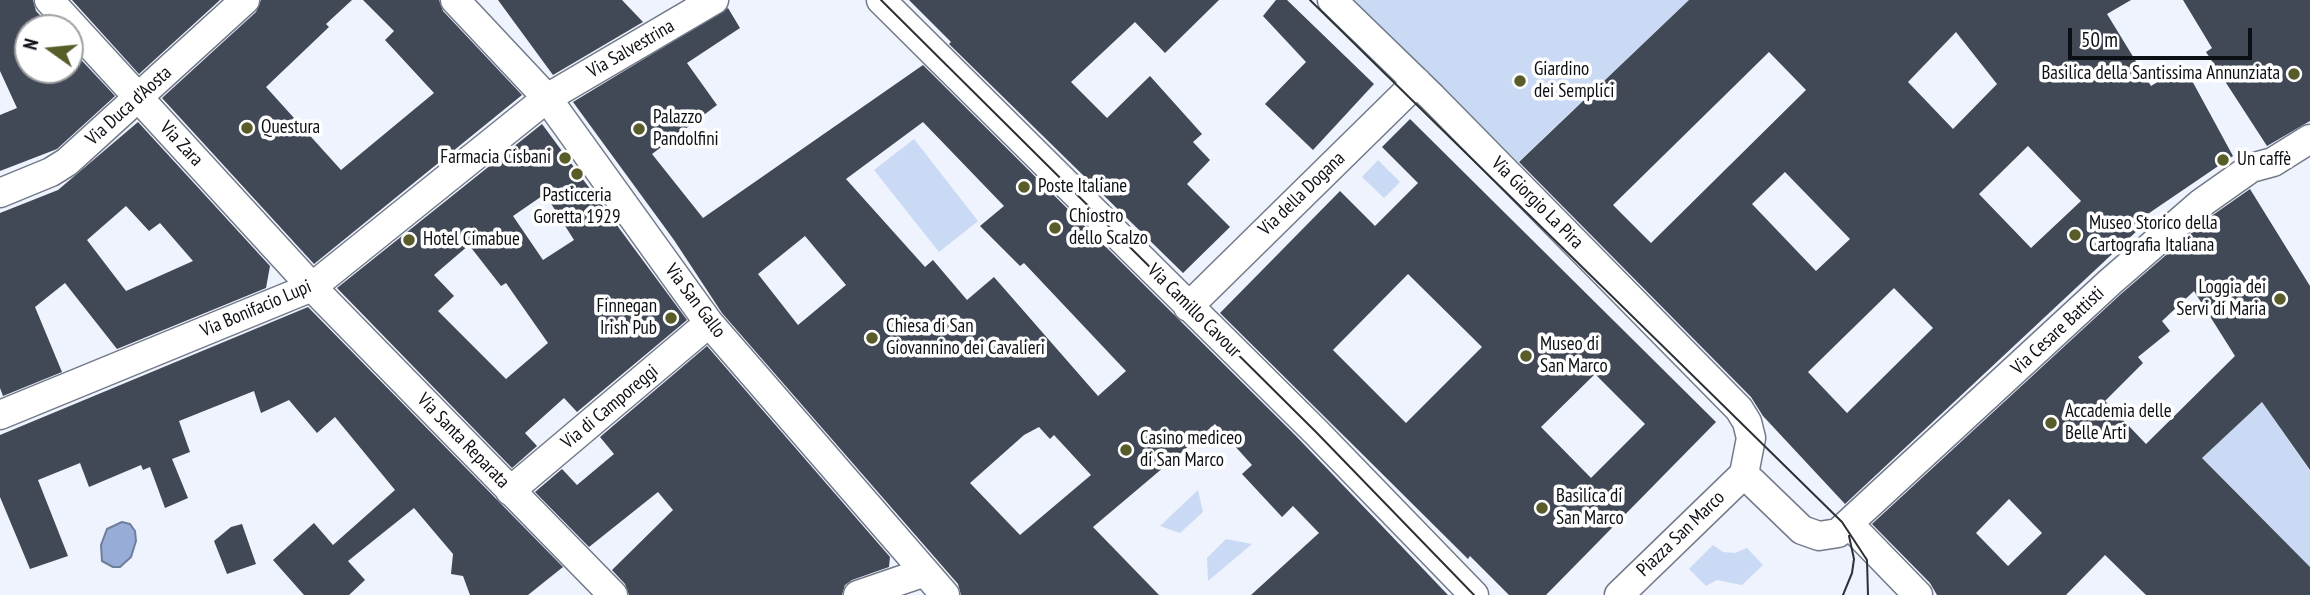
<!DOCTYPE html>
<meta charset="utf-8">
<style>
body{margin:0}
#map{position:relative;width:2310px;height:595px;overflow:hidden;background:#eef3fd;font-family:"PT Sans Narrow",sans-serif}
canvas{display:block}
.north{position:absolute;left:14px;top:14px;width:70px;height:70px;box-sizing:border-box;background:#fff;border:2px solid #9e9fa1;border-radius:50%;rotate:285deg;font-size:19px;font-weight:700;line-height:28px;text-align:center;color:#0c0f14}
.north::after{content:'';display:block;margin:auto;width:24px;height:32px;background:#585c29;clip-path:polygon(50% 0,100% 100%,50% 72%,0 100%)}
.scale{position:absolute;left:2068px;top:28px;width:184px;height:32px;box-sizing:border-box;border:4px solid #0c0f14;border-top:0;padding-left:9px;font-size:21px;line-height:24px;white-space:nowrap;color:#0c0f14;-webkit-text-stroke:5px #fff;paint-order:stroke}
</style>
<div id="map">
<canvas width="2310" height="595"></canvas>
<div class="north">N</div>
<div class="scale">50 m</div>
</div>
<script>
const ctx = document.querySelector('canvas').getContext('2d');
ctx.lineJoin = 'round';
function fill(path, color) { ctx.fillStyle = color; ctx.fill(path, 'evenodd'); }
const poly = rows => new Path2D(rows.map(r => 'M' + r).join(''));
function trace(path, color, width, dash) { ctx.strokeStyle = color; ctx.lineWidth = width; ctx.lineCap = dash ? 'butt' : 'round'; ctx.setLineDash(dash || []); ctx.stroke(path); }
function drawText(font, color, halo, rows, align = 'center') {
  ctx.font = font + ' "PT Sans Narrow",sans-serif'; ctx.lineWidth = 7; ctx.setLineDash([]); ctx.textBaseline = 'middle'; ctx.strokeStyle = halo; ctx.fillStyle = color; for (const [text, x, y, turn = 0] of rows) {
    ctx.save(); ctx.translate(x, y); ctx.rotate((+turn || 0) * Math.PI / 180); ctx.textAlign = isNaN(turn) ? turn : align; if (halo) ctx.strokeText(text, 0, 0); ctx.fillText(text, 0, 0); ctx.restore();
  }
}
fill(poly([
 [1353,0,1689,0,1518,162],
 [914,139,978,221,939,252,874,170],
 [1378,160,1400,182,1384,198,1362,177],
 [2262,402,2310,471,2310,567,2202,458],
 [1198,490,1203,512,1180,533,1160,526],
 [1226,539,1252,544,1208,581,1207,558],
 [1713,545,1723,552,1735,553,1747,548,1763,565,1742,585,1717,580,1706,586,1689,569]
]), '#cad9f4');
const water = poly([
 [122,522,130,524,135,531,136,541,131,557,120,567,113,567,102,561,101,545,107,529,122,522]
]);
fill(water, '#97add7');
trace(water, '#6d7e9c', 2);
fill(poly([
 [0,0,33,0,36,11,52,28,28,28,28,70,70,70,70,48,115,96,57,149,0,171,0,115,17,108,0,71],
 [72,0,220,0,139,74],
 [261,0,352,0,326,24,329,27,266,87,341,170,434,93,385,40,394,31,363,0,439,0,443,11,522,95,314,264,162,98,256,12],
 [498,0,622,0,643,22,553,75],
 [909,0,1219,0,1165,53,1135,22,1071,82,1107,118,1150,76,1202,134,1193,142,1210,160,1187,184,1230,227,1183,273,949,44,951,42],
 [1276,0,1287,0,1374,84,1313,150,1265,104,1306,62,1263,16],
 [1689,0,2131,0,2107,14,2151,86,2184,66,2233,156,2136,222,2140,228,1845,504,1763,416,1751,397,1519,162],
 [1956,32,1997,84,1953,129,1908,82],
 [1769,52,1806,90,1651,243,1613,205],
 [2028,146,2081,201,2031,248,1979,194],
 [1785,172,1850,239,1816,271,1752,204],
 [1894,288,1933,328,1847,413,1808,372],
 [2183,0,2310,0,2310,121,2267,146,2206,52,2212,48],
 [728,8,740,28,687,63,717,105,652,154,703,218,923,65,1295,435,1448,595,1251,595,1319,533,1293,506,1282,517,1242,474,1252,465,1215,424,1093,527,1159,595,961,595,958,584,722,313,674,240,573,102],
 [923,122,1004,206,980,226,1020,266,1024,263,1126,371,1098,396,994,277,967,300,933,260,925,267,846,179],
 [805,236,846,285,798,325,758,274],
 [1039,427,1050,439,1054,435,1091,475,1020,535,970,483,1024,435],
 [1410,119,1716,422,1546,595,1509,595,1470,556,1468,559,1220,313,1340,191,1375,226,1418,183,1382,147],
 [1408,274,1482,347,1406,423,1333,350],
 [1595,374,1645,424,1591,478,1541,427],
 [138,122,270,266,266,288,117,349,65,283,35,307,62,372,3,396,0,388,0,213,58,190],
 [126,206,149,231,160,223,193,261,126,291,87,240],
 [542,124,687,320,577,412,564,398,525,433,537,446,512,468,337,288],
 [545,194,574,240,543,260,513,216],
 [469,245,501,286,506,283,548,343,506,379,438,311,454,296,434,275],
 [2250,189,2310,286,2310,470,2262,402,2202,458,2310,567,2310,595,2146,595,2105,555,2066,595,1937,595,1930,583,1872,524,2121,294,2210,217],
 [2194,291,2235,356,2146,444,2105,401,2143,363,2138,357,2170,331,2162,321],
 [2009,499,2042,533,2008,566,1976,533],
 [308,307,563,567,528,595,470,595,463,576,451,574,453,554,414,508,348,561,365,580,349,595,304,595,273,560,314,523,333,545,395,490,335,417,317,433,289,400,261,413,254,391,179,421,190,452,172,459,188,498,165,508,150,467,143,470,141,465,89,487,80,463,38,480,68,556,30,569,0,497,0,435],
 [707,346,890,557,889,567,852,580,845,585,842,595,629,595,625,584,612,570,673,510,658,492,589,547,535,492,562,469,577,485,614,454,600,437],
 [242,524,256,564,227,574,214,541,231,527]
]), '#414856');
const minor = poly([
 [49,0,312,287,613,595],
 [455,0,547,98,709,323,945,595],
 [881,0,1316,432,1474,595],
 [1332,0,1432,97,1739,409,1747,422,1751,438,1744,474,1619,595],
 [0,193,51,172,67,162,245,0],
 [1188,307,1417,82],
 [0,415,312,287,547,98,714,0],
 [1744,474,1802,530,1819,536,1838,533,2110,282,2200,204,2251,168,2273,162,2310,139],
 [510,491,709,323],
 [1849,524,1918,595],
 [858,595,925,572]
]);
trace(minor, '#727a89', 31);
trace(minor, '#fff', 28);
trace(poly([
 [881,0,1316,432,1474,595],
 [1310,0,1842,522,1867,560,1868,595],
 [1843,595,1852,573,1854,559,1849,536]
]), '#2d3036', 2);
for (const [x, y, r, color] of [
 [2294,74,7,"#585c29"],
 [1520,81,7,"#585c29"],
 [247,128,7,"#585c29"],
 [639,129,7,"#585c29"],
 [565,158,7,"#585c29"],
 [2223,160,7,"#585c29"],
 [577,174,7,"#585c29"],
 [1024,187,7,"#585c29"],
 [1055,228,7,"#585c29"],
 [2075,235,7,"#585c29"],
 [409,240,7,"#585c29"],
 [2280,299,7,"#585c29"],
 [671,318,7,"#585c29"],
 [872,338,7,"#585c29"],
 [1526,356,7,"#585c29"],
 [2051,423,7,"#585c29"],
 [1126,450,7,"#585c29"],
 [1542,508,7,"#585c29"]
]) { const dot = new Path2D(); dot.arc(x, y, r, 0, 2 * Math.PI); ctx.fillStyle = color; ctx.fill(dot); trace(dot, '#fff', 2.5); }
drawText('19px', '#0c0f14', '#fff', [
 ["Via Salvestrina",631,49,-30],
 ["Via Duca d'Aosta",129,106,-42],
 ["Via Zara",181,144,47],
 ["Via della Dogana",1302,194,-44],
 ["Via Giorgio La Pira",1537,203,45],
 ["Via San Gallo",695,301,53],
 ["Via Bonifacio Lupi",256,309,-23],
 ["Via Camillo Cavour",1194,311,45],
 ["Via Cesare Battisti",2058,331,-43],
 ["Via di Camporeggi",610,407,-40],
 ["Via Santa Reparata",463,441,46],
 ["Piazza San Marco",1681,534,-44]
]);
drawText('19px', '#0c0f14', '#fff', [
 ["Giardino",1534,70],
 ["dei Semplici",1534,92],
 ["Basilica della Santissima Annunziata",2280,74,"right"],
 ["Palazzo",653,118],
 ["Pandolfini",653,140],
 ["Questura",261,128],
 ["Farmacia Cisbani",551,158,"right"],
 ["Un caffè",2237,160],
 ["Poste Italiane",1038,187],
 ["Pasticceria",577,196,"center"],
 ["Goretta 1929",577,218,"center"],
 ["Chiostro",1069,217],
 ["dello Scalzo",1069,239],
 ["Museo Storico della",2089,224],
 ["Cartografia Italiana",2089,246],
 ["Hotel Cimabue",423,240],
 ["Loggia dei",2266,288,"right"],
 ["Servi di Maria",2266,310,"right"],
 ["Finnegan",657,307,"right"],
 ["Irish Pub",657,329,"right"],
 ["Chiesa di San",886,327],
 ["Giovannino dei Cavalieri",886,349],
 ["Museo di",1540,345],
 ["San Marco",1540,367],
 ["Accademia delle",2065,412],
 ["Belle Arti",2065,434],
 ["Casino mediceo",1140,439],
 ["di San Marco",1140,461],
 ["Basilica di",1556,497],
 ["San Marco",1556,519]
], 'left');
</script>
